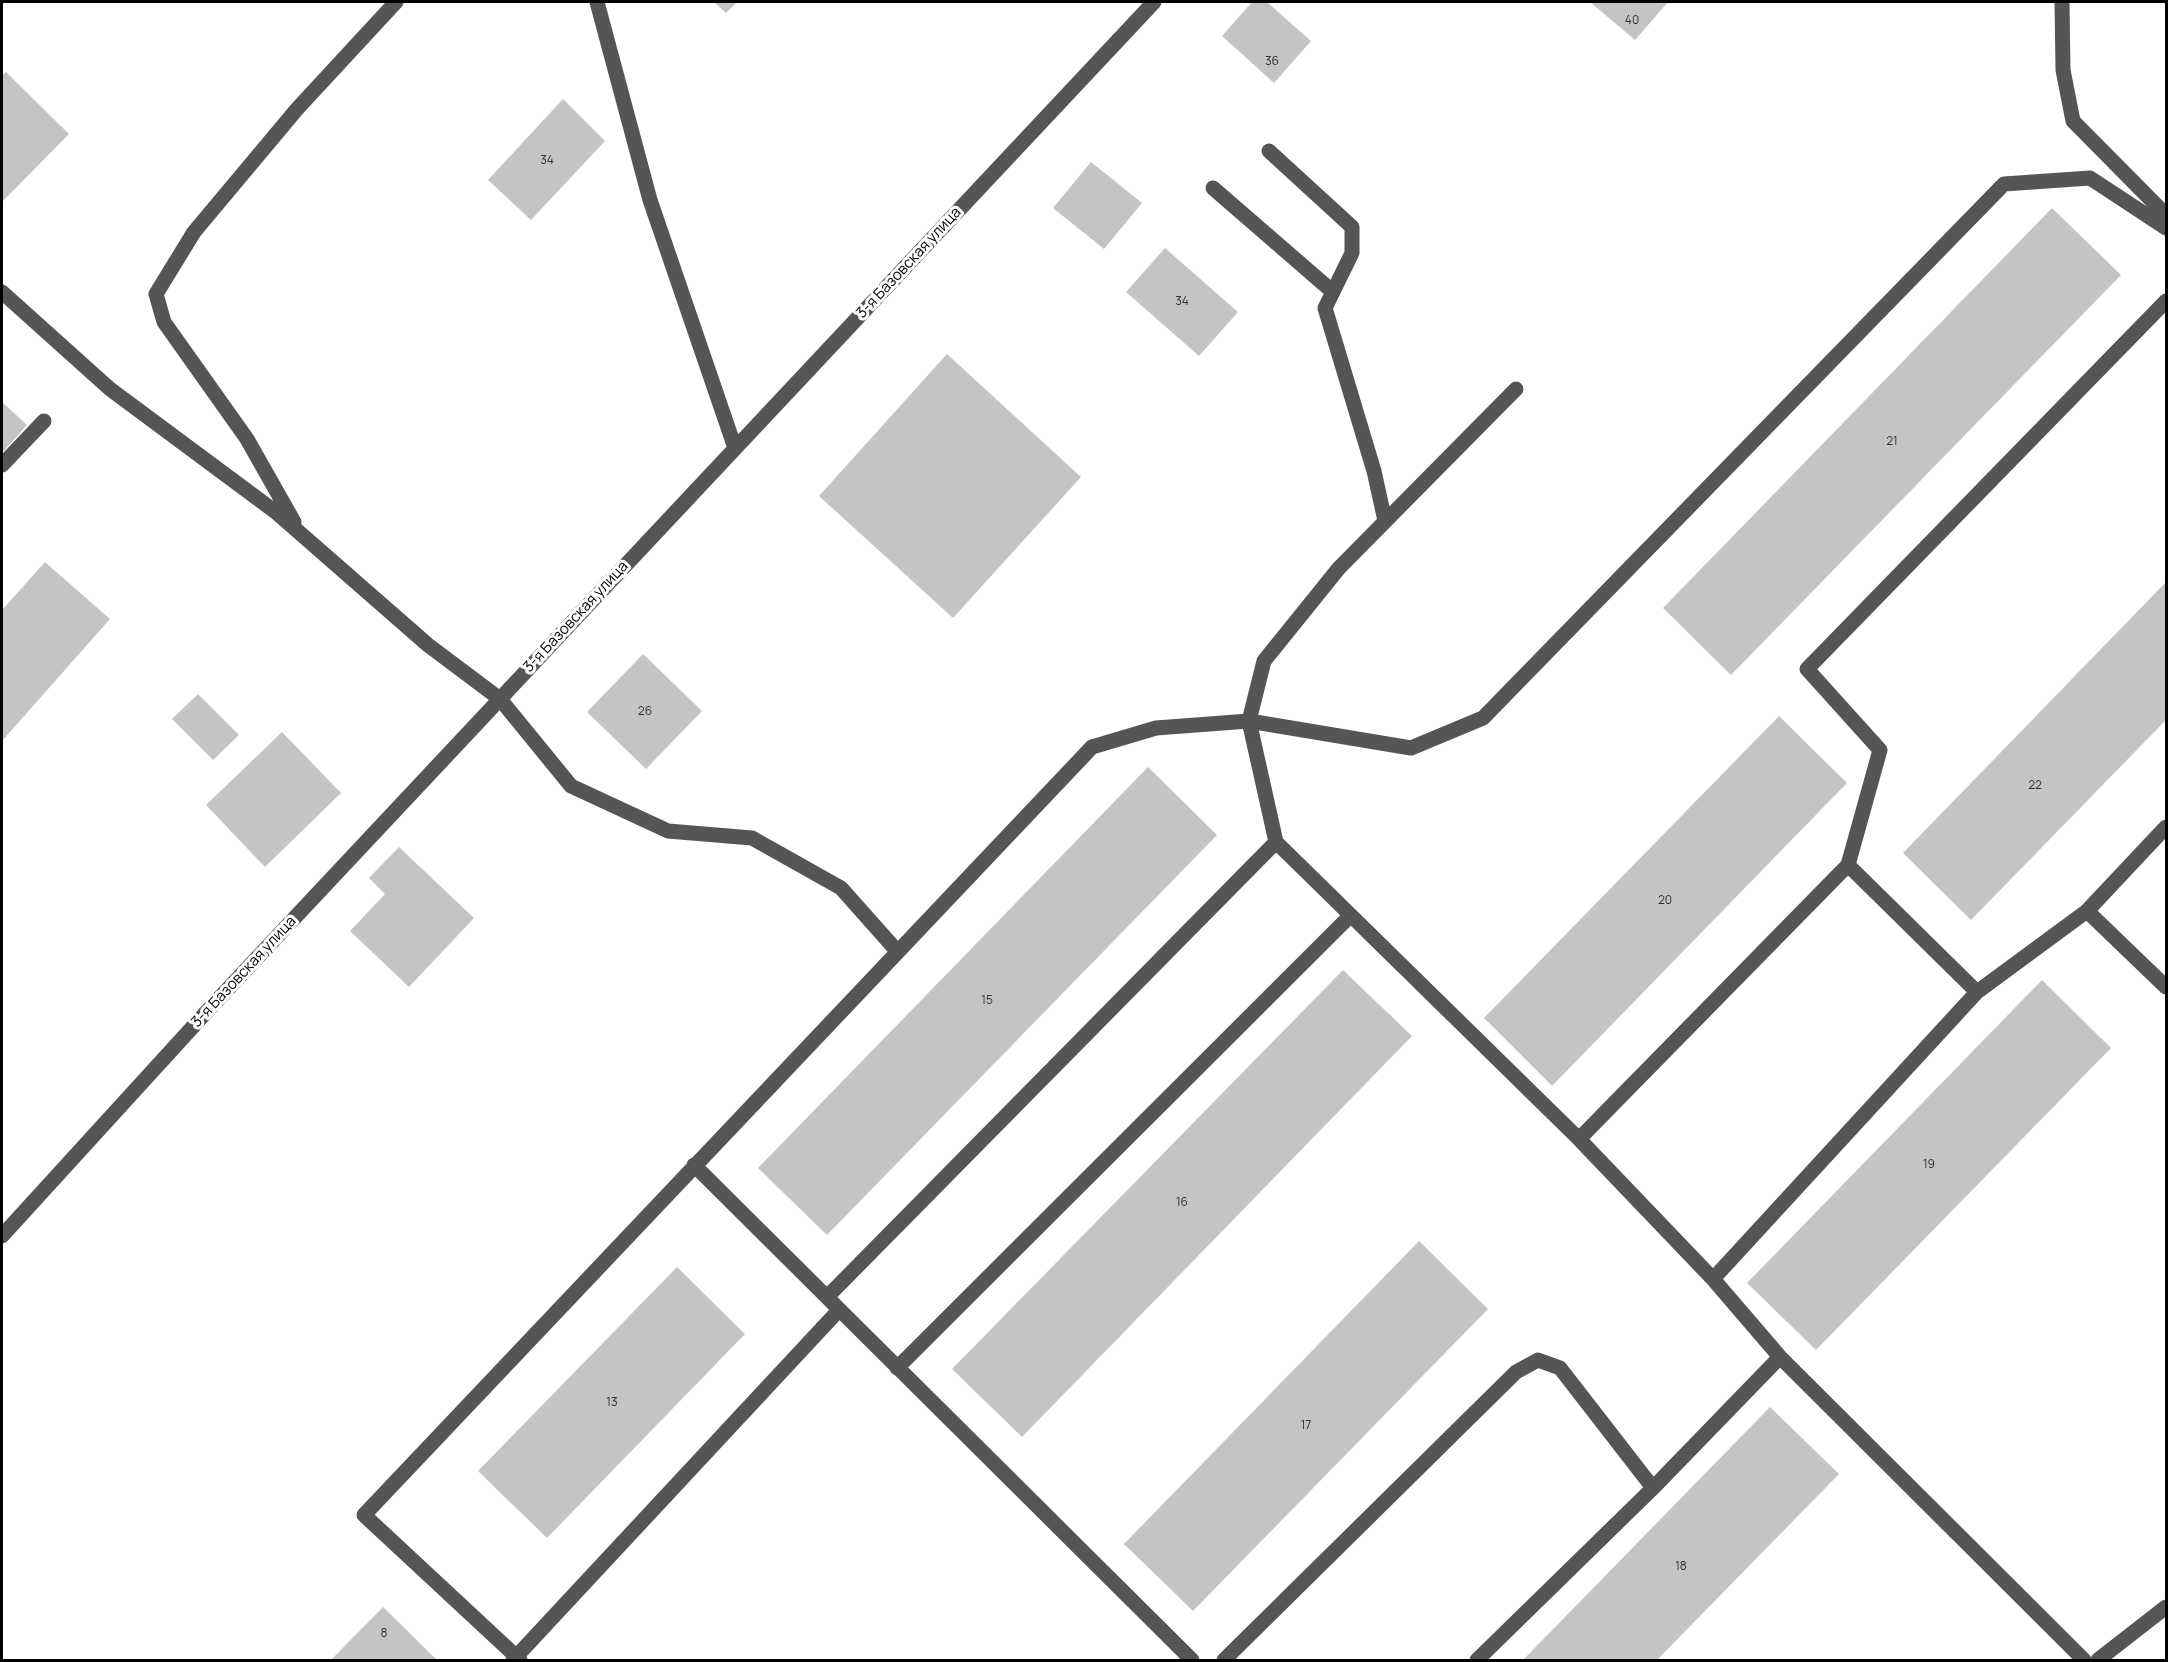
<!DOCTYPE html>
<meta charset="utf-8">
<style>
body{margin:0}
#map{position:relative;width:2168px;height:1662px;overflow:hidden;background:#fff;font-family:Manrope,sans-serif}
canvas{display:block}
.frame{position:absolute;inset:0;border:3px solid #000;pointer-events:none}
</style>
<div id="map">
<canvas width="2168" height="1662"></canvas>
<div class="frame"></div>
</div>
<script>
const ctx = document.querySelector('canvas').getContext('2d');
ctx.lineJoin = 'round';
function fill(path, color) { ctx.fillStyle = color; ctx.fill(path, 'evenodd'); }
const poly = rows => new Path2D(rows.map(r => 'M' + r).join(''));
function trace(path, color, width, dash) { ctx.strokeStyle = color; ctx.lineWidth = width; ctx.lineCap = dash ? 'butt' : 'round'; ctx.setLineDash(dash || []); ctx.stroke(path); }
function drawText(font, color, halo, rows, align = 'center') {
  ctx.font = font + ' Manrope,sans-serif'; ctx.lineWidth = 6; ctx.setLineDash([]); ctx.textBaseline = 'middle'; ctx.strokeStyle = halo; ctx.fillStyle = color; for (const [text, x, y, turn = 0] of rows) {
    ctx.save(); ctx.translate(x, y); ctx.rotate((+turn || 0) * Math.PI / 180); ctx.textAlign = isNaN(turn) ? turn : align; if (halo) ctx.strokeText(text, 0, 0); ctx.fillText(text, 0, 0); ctx.restore();
  }
}
fill(poly([
 [714,2,737,2,726,13],
 [1252,2,1267,2,1311,41,1274,83,1222,36],
 [1590,2,1668,2,1635,40],
 [6,72,69,134,2,202,2,76],
 [563,99,605,141,531,220,488,180],
 [1091,162,1142,203,1104,249,1053,208],
 [2052,208,2121,275,1731,675,1663,608],
 [1165,248,1238,312,1199,356,1126,292],
 [947,354,1081,477,953,618,819,496],
 [2,402,27,425,2,453],
 [45,562,110,619,2,741,2,610],
 [2166,582,2166,720,1971,920,1903,853],
 [643,654,702,711,646,769,587,712],
 [198,694,239,735,213,760,172,719],
 [1779,716,1847,783,1552,1086,1484,1018],
 [282,732,341,793,265,867,206,805],
 [1148,767,1217,835,827,1235,758,1168],
 [399,847,474,918,409,987,350,931,385,894,369,878],
 [1343,970,1412,1036,1022,1437,952,1369],
 [2042,980,2111,1048,1816,1350,1747,1283],
 [1419,1241,1488,1309,1193,1611,1124,1544],
 [677,1267,745,1334,547,1538,478,1471],
 [1770,1407,1839,1474,1657,1660,1523,1660],
 [383,1607,437,1660,331,1660]
]), '#c4c4c4');
trace(poly([
 [597,2,650,200,735,448],
 [2062,2,2063,70,2073,121,2166,215],
 [1269,151,1352,227,1352,253,1325,308,1374,471,1385,521],
 [1213,188,1333,292],
 [2,292,110,389,277,513,428,645,500,699,571,786,668,831,752,838,841,888,897,951],
 [1516,389,1339,568,1264,661,1249,721,1276,842,1579,1139,1713,1279,1780,1357,2084,1660],
 [2,465,44,421],
 [294,522,247,439,164,322,156,294,194,232,297,109,396,2],
 [1848,865,1977,992],
 [2087,911,2166,987],
 [1579,1139,1848,865,1880,750,1807,669,2166,301],
 [694,1165,1192,1660],
 [2,1236,210,1008,1154,2],
 [1713,1279,1977,992,2087,911,2166,827],
 [827,1297,1276,842],
 [897,1368,1349,917],
 [513,1660,839,1310],
 [520,1660,364,1515,1092,747,1156,728,1249,721,1411,748,1483,718,2004,184,2090,178,2166,228],
 [1224,1660,1516,1372,1538,1360,1560,1368,1653,1488],
 [1477,1660,1653,1488,1780,1357],
 [2098,1660,2166,1607]
]), '#555', 15);
drawText('12px', '#313131', null, [
 ["40",1632,21],
 ["36",1272,62],
 ["34",547,161],
 ["34",1182,302],
 ["21",1892,442],
 ["26",645,712],
 ["22",2035,786],
 ["20",1665,901],
 ["15",987,1001],
 ["19",1929,1165],
 ["16",1182,1203],
 ["13",612,1403],
 ["17",1306,1426],
 ["18",1681,1567],
 ["8",384,1634]
]);
drawText('15px', '#000', '#fff', [
 ["3-я Базовская улица",909,263,-47],
 ["3-я Базовская улица",576,617,-47],
 ["3-я Базовская улица",244,972,-47]
]);
</script>
